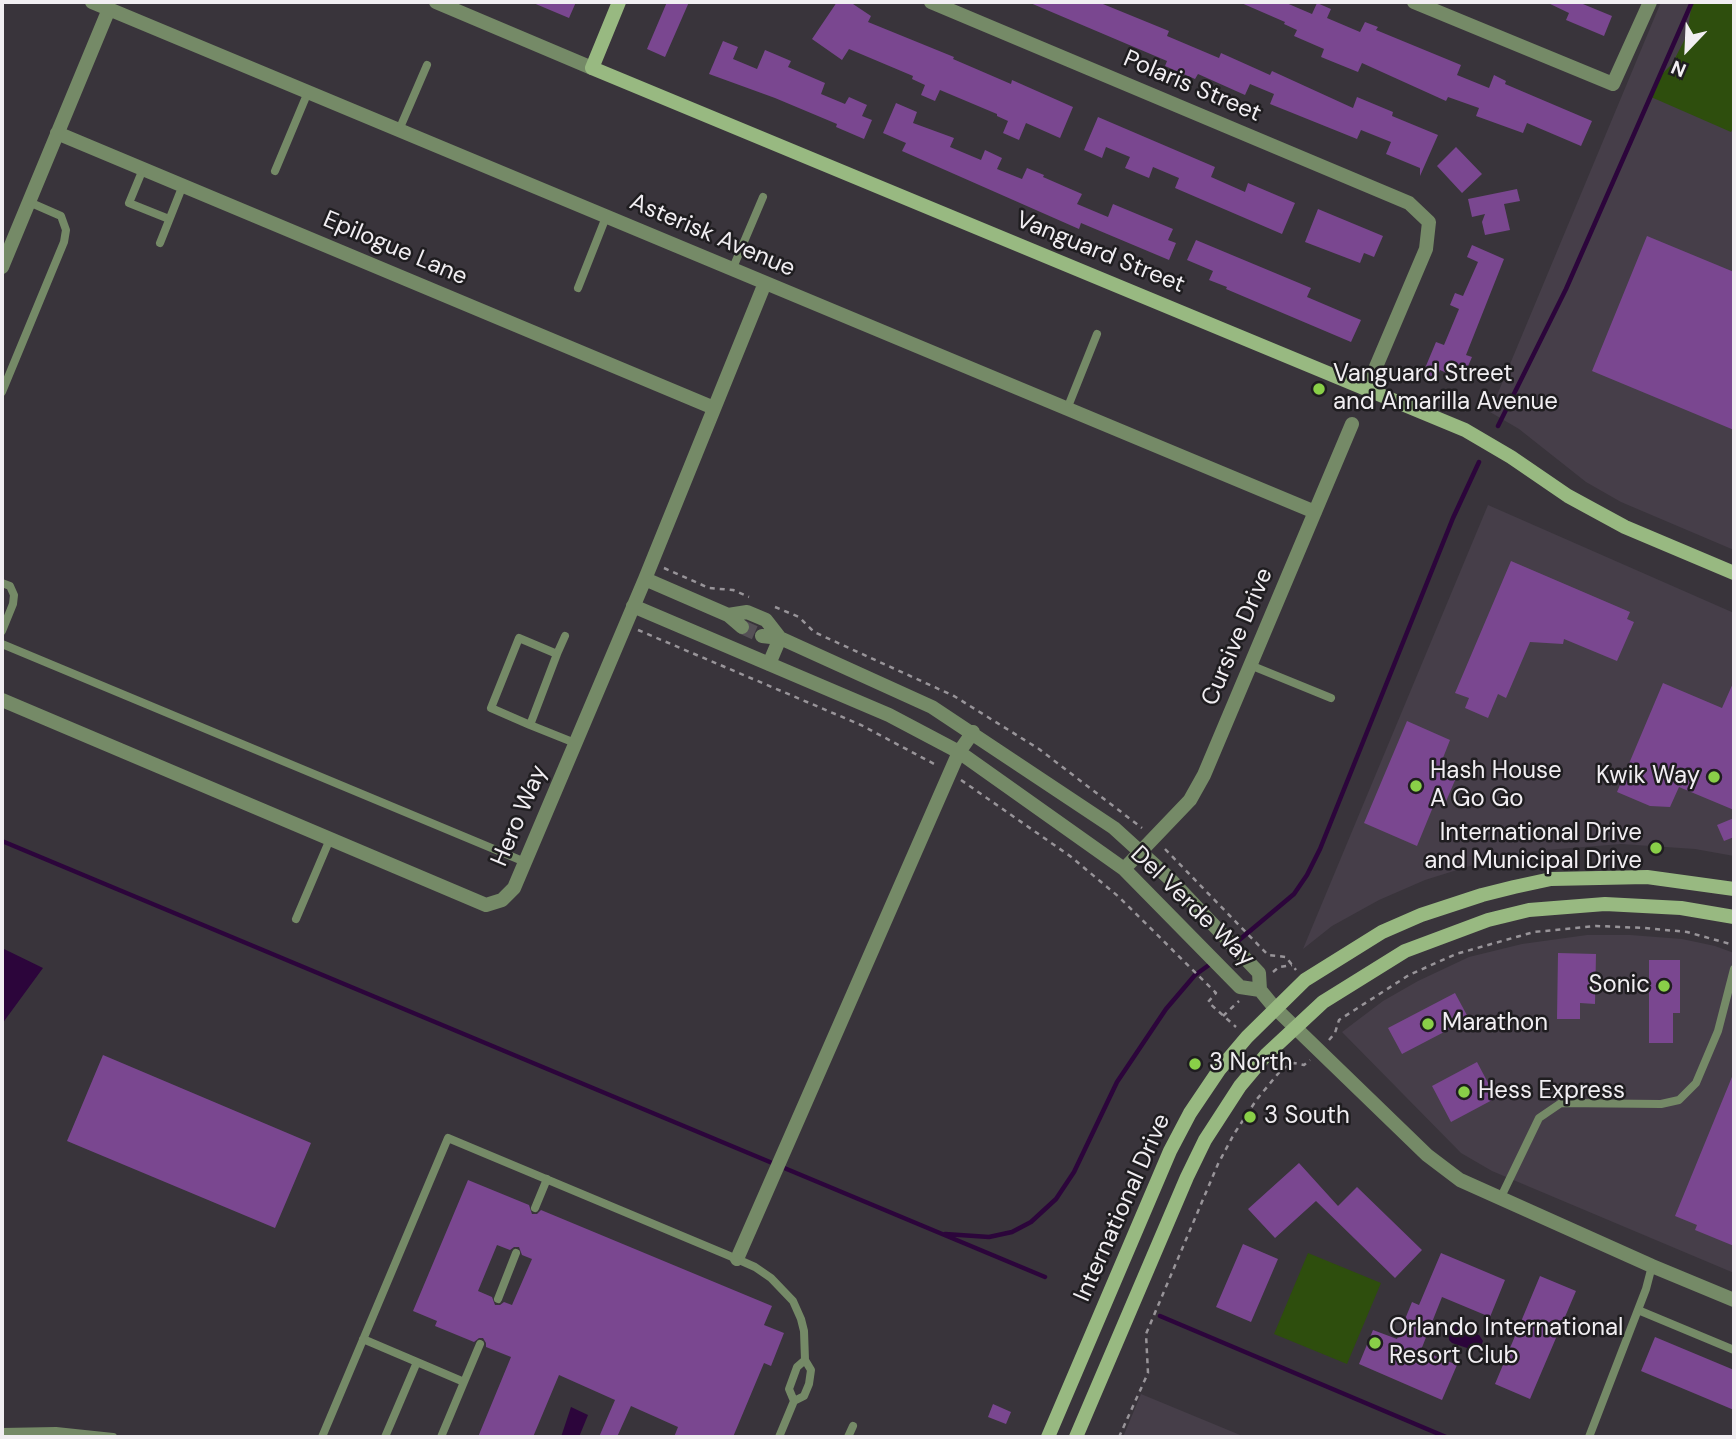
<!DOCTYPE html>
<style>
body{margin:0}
#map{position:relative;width:1736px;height:1439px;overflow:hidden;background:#39343b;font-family:"DM Sans",sans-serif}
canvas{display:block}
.frame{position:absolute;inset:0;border:4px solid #f1eef2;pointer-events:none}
.north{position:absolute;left:1652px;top:14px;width:70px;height:70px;-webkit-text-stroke:5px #1f1d20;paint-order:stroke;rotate:203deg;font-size:19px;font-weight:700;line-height:28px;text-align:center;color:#f1eef2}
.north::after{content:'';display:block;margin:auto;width:24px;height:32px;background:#f1eef2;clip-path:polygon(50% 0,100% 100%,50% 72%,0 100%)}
</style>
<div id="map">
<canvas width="1736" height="1439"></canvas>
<div class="frame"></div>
<div class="north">N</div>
</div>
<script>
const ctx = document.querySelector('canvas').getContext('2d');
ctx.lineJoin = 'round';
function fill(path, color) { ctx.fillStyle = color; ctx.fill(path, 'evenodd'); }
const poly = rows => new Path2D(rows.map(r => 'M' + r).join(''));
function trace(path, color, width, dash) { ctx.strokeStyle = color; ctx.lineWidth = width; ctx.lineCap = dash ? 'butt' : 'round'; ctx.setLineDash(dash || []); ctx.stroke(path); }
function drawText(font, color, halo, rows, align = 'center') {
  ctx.font = font + ' "DM Sans",sans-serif'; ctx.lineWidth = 5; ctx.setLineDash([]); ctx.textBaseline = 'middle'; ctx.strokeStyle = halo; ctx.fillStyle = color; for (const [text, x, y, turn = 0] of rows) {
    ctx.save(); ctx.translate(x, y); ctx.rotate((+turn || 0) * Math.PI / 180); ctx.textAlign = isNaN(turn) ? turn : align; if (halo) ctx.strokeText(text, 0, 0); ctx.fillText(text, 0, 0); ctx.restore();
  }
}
fill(poly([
 [1661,2,1734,2,1734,550,1621,502,1586,482,1519,429,1490,412],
 [1488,505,1734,613,1734,856,1695,849,1621,844,1534,851,1473,865,1425,880,1379,900,1332,926,1303,949],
 [1587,935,1630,935,1682,939,1715,946,1734,953,1734,1273,1492,1171,1461,1153,1342,1032,1383,1001,1418,981,1469,957,1522,944],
 [1141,1394,1245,1437,1123,1437]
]), '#463e49');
fill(poly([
 [1692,2,1734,2,1734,126,1731,132,1651,97,1660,76,1672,64,1687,35],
 [1308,1253,1381,1283,1347,1364,1274,1334]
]), '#2e4e0d');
fill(poly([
 [2,948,43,968,2,1024],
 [1454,1326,1458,1326,1479,1335,1483,1341,1480,1348,1473,1350,1452,1343,1449,1340,1448,1333],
 [571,1407,588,1415,579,1437,561,1437]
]), '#2c053b');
trace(poly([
 [1498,426,1566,289,1692,2],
 [2,841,1045,1277],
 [1238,941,1294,894,1307,875,1320,849,1453,518,1479,462],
 [945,1234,989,1237,1012,1232,1031,1222,1056,1199,1074,1172,1117,1082,1166,1009,1195,975,1209,965],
 [1160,1316,1446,1437]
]), '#2c053b', 4.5);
fill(poly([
 [531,2,576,2,569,18],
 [667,2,689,2,665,57,647,49],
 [837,2,850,2,871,16,868,22,954,57,953,59,1011,84,1012,80,1073,107,1060,138,1026,123,1019,140,1003,133,1008,121,997,116,997,114,940,90,935,101,921,95,925,85,912,79,913,76,849,49,842,60,812,39],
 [1028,2,1098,2,1169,31,1167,36,1219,58,1221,53,1270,75,1272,71,1353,108,1357,97,1393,112,1392,116,1438,135,1420,176,1420,168,1386,154,1391,142,1361,130,1357,139,1290,112,1270,104,1274,94,1250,84,1245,95,1198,74,1195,79,1165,66,1167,61],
 [1239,2,1284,2,1312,14,1317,3,1331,9,1327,18,1360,32,1365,22,1378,27,1376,30,1461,65,1457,75,1489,88,1494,75,1506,81,1505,84,1592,121,1581,146,1527,123,1523,133,1476,116,1479,108,1448,97,1446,101,1362,63,1358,72,1321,57,1324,49,1294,36,1297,30,1284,24,1285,22],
 [1546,2,1578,2,1612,16,1604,36,1566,20,1569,13],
 [723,41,738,47,733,59,757,69,765,50,791,61,788,67,825,83,821,94,845,104,849,97,867,105,862,116,872,120,864,139,836,127,837,124,775,98,709,74],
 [896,103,917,112,913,123,954,138,950,147,981,160,985,150,1002,158,997,169,1022,179,1027,168,1044,175,1043,177,1082,194,1077,204,1108,217,1113,204,1173,229,1168,240,1176,243,1169,260,1081,223,1079,229,902,151,906,143,883,133],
 [1098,117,1215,167,1211,177,1245,192,1248,183,1295,203,1282,234,1175,188,1179,178,1153,167,1149,178,1125,168,1130,157,1106,147,1102,158,1084,150],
 [1456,147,1482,174,1462,193,1437,166],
 [1517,189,1520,201,1504,204,1510,230,1485,235,1482,222,1485,214,1472,217,1468,199],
 [1318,209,1383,236,1374,257,1364,253,1360,263,1305,242],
 [1647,236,1734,272,1734,430,1592,371],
 [1196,240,1311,288,1307,297,1361,320,1351,342,1226,289,1227,287,1209,280,1213,271,1187,260],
 [1472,245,1504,259,1466,355,1472,357,1462,380,1440,370,1437,378,1423,373,1436,342,1444,345,1459,309,1450,305,1455,293,1463,296,1478,262,1467,257],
 [1511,561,1630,612,1627,619,1634,622,1617,661,1564,639,1563,644,1530,642,1506,698,1498,694,1488,718,1465,708,1469,698,1455,693],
 [1734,681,1734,810,1679,787,1670,807,1650,806,1617,792,1663,683,1722,708],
 [1407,721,1450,740,1441,763,1459,771,1444,806,1435,802,1417,846,1364,823],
 [1734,818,1734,837,1724,841,1717,825],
 [1558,953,1596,954,1595,1004,1580,1003,1580,1019,1557,1019],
 [1649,960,1680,960,1680,1013,1673,1013,1673,1043,1649,1043],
 [1455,993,1469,1019,1402,1054,1388,1028],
 [103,1055,311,1143,275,1228,67,1141],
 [1477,1062,1496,1098,1451,1122,1432,1086],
 [1734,1072,1734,1246,1695,1230,1697,1225,1675,1216],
 [1299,1163,1338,1206,1357,1187,1422,1250,1395,1278,1316,1201,1275,1238,1248,1209],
 [468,1180,529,1205,532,1214,537,1214,541,1210,772,1306,764,1325,784,1333,771,1366,764,1363,733,1437,674,1437,678,1427,631,1406,617,1437,599,1437,615,1400,559,1375,533,1437,478,1437,511,1357,486,1347,486,1343,483,1338,479,1338,474,1342,435,1326,437,1321,413,1311],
 [497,1245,510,1250,514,1247,519,1247,522,1255,532,1259,512,1305,504,1302,500,1305,495,1305,492,1297,478,1291],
 [1243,1244,1278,1259,1251,1322,1216,1307],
 [1441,1253,1505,1280,1490,1317,1442,1297,1421,1350,1457,1365,1442,1400,1359,1364,1373,1330,1397,1339,1412,1302,1419,1305],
 [1540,1276,1576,1291,1530,1399,1495,1384],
 [1655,1337,1734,1370,1734,1410,1641,1371],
 [993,1404,1011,1412,1006,1424,988,1417]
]), '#7a4790');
trace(poly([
 [742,627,762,636]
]), '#555056', 14, [14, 7]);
trace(poly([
 [664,568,709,588,733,590,749,597],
 [775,607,799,617,814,632,954,696,1039,749,1142,828],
 [638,630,861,725,938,766],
 [961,780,1070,856,1119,897,1216,993,1208,1002,1236,1027],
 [1165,849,1268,955,1286,957,1296,970],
 [1273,972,1279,967,1292,965],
 [1223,1016,1239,1001],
 [1329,1040,1335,1033,1339,1020,1409,975,1456,954,1534,932,1596,926,1645,928,1687,932,1734,945],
 [1119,1437,1148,1373,1146,1334,1218,1164,1234,1134,1257,1099,1282,1069,1294,1063,1304,1065,1310,1060]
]), '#989499', 2.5, [5, 5]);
trace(poly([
 [399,130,427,65],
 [143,169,129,203,169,219],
 [275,171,308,92],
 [160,243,183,185],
 [732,270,763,197],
 [578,288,606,217],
 [2,392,64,242,66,230,61,216,29,202],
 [1067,409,1097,334],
 [2,583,10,586,14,595,13,604,2,631],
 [2,644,525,862],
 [557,654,565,636],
 [1250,665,1331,698],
 [530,725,557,654,519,638,491,708,530,725,575,743],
 [296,919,330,839],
 [1500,1199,1539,1118,1561,1103,1661,1104,1679,1100,1696,1083,1718,1031,1734,969],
 [535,1208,547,1179],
 [498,1299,516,1253],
 [1638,1310,1734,1350],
 [363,1339,464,1382,441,1437],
 [464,1382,480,1344],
 [794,1401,789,1389,797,1367,805,1360],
 [2,1432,56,1431,113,1437],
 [322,1437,448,1138,737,1259,755,1267,771,1278,793,1301,801,1319,804,1331,805,1360,811,1370,809,1384,804,1396,794,1401,779,1437],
 [385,1437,417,1362],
 [848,1437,853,1426],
 [1589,1437,1646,1289,1652,1266]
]), '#758a67', 8);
trace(poly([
 [92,2,1315,512],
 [436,2,592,68],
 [931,2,1409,203,1429,222,1426,249,1367,388],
 [1414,2,1613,84,1650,2],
 [57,133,714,408],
 [2,267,109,9],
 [645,579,728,615,742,627],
 [633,606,889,715,959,752,1124,869,1240,987,1260,990],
 [728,615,747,612,766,620,780,638],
 [762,636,780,638,932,707,1114,828,1169,878,1259,973,1260,990],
 [769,664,780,638],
 [2,700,486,905,502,900,514,888,645,579,765,283],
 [1124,869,1190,800,1204,775,1352,424],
 [1260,990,1274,1007,1427,1155,1460,1180,1652,1266,1734,1300],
 [737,1259,959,752,973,732]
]), '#758a67', 14);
trace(poly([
 [619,2,592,68,1465,430,1511,457,1568,496,1625,527,1734,573],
 [1048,1437,1170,1151,1190,1113,1219,1070,1247,1037,1305,980,1382,932,1421,915,1482,895,1514,887,1551,879,1647,877,1734,889],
 [1076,1437,1187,1177,1205,1140,1240,1086,1266,1055,1323,1002,1405,951,1488,920,1529,910,1605,904,1681,908,1734,917]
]), '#98b981', 14);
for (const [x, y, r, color] of [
 [1319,389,7,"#89cf48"],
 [1714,777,7,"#89cf48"],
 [1416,786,7,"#89cf48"],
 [1656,848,7,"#89cf48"],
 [1664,986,7,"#89cf48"],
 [1428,1024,7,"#89cf48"],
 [1195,1064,7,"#89cf48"],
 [1464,1092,7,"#89cf48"],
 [1250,1117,7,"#89cf48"],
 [1375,1343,7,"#89cf48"]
]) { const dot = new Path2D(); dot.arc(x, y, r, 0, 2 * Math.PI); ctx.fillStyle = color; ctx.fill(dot); trace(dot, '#1f1d20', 2.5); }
drawText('24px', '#f1eef2', '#1f1d20', [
 ["Polaris Street",1192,87,23],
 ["Asterisk Avenue",712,236,23],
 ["Epilogue Lane",395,249,23],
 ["Vanguard Street",1100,253,22],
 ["Cursive Drive",1238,637,-67],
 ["Hero Way",520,816,-67],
 ["Del Verde Way",1192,907,44],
 ["International Drive",1123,1208,-66]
]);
drawText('24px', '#f1eef2', '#1f1d20', [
 ["Vanguard Street",1333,375],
 ["and Amarilla Avenue",1333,403],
 ["Hash House",1430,772],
 ["A Go Go",1430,800],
 ["Kwik Way",1700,777,"right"],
 ["International Drive",1642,834,"right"],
 ["and Municipal Drive",1642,862,"right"],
 ["Sonic",1650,986,"right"],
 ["Marathon",1442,1024],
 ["3 North",1209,1064],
 ["Hess Express",1478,1092],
 ["3 South",1264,1117],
 ["Orlando International",1389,1329],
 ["Resort Club",1389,1357]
], 'left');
</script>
